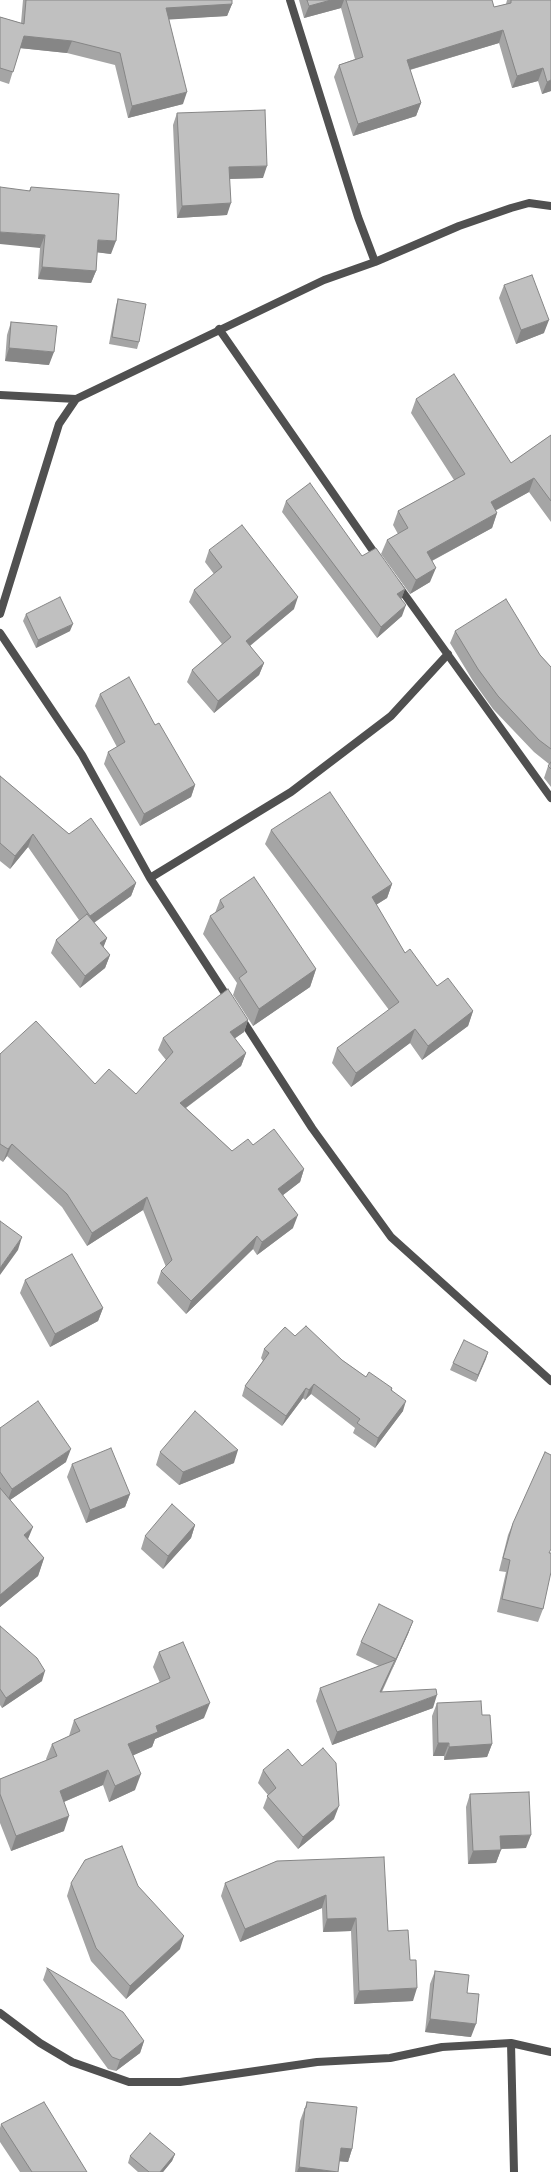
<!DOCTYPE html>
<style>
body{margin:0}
canvas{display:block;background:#fff}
</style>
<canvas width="551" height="2172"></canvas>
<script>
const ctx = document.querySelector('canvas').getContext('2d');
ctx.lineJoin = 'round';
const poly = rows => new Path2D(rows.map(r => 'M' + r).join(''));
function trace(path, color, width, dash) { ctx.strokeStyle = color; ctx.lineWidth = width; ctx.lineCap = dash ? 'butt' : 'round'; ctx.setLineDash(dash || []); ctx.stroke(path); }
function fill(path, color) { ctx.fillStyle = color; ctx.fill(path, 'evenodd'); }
trace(poly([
 [290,0,358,217,375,262],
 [219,329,378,558],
 [0,395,76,399],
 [397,584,551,798],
 [0,614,59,424,76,399,324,280,375,262,459,226,511,208,529,203,551,206],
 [0,633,82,755,150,878,230,1001],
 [150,878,291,792,391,716,448,654],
 [241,1018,312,1128,391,1237,551,1381],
 [0,2013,40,2043,72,2062,129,2082,180,2082,317,2062,390,2058,442,2047,511,2043,551,2052],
 [511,2043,514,2172]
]), '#505050', 8);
fill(poly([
 [23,0,232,0,232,4,227,16,169,19,183,104,128,118,115,65,67,53,20,48,9,84,0,81,0,17,21,23],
 [299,0,409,0,494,7,506,4,507,0,551,0,551,91,542,94,538,81,512,88,499,43,410,70,421,103,416,116,353,136,334,77,339,65,355,59,341,8,304,18],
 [177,113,263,178,230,179,227,215,177,218,173,125],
 [31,187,111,254,97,252,96,271,91,283,38,279,40,248,29,191],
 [504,285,544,333,516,344,499,298],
 [118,299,139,342,137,349,109,344,116,306],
 [11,322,49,365,5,361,7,335],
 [416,399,511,463,551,435,551,522,529,492,495,511,497,513,492,528,432,561,430,582,410,594,381,554,387,540,398,534,393,525,398,511,454,480,411,413],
 [286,501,362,556,405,589,401,599,402,616,377,638,282,512],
 [209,550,294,609,250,646,264,663,259,675,214,713,187,682,192,670,222,644,189,602,194,590,214,574,205,562],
 [26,614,70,631,36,648,23,621],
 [455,631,540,655,551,667,551,787,544,778,548,766,549,764,534,752,493,709,473,681,450,643],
 [100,694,155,725,195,785,191,797,140,826,104,764,108,752,117,747,95,706],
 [0,776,69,834,136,883,131,896,94,923,107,938,103,947,110,955,105,968,80,988,51,953,56,940,79,920,28,847,10,869,0,861],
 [271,830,392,884,387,898,376,905,405,953,437,986,473,1011,468,1026,422,1060,410,1043,351,1087,332,1063,337,1048,389,1010,265,844],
 [220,900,316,969,310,987,253,1026,233,995,237,983,203,934,210,916,215,913],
 [248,1020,244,1032,234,1039,246,1053,241,1066,186,1108,232,1151,253,1145,304,1169,300,1182,283,1195,293,1228,257,1255,253,1249,186,1314,157,1283,161,1271,166,1267,143,1210,87,1246,62,1207,7,1156,3,1162,0,1160,0,1054,95,1084,136,1094,166,1060,158,1050,163,1038],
 [25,1280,103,1308,98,1321,50,1347,20,1293],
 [295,1336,342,1360,366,1377,392,1388,392,1390,403,1411,375,1448,353,1433,355,1428,311,1394,305,1400,303,1398,282,1426,242,1396,245,1386,263,1361,261,1358,264,1349],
 [488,1352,476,1382,450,1370,453,1363],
 [0,1428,66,1462,10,1500,28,1539,44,1558,38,1576,0,1607],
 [160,1452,234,1463,179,1485,156,1465],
 [72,1464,130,1494,125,1507,86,1523,67,1477],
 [513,1523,550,1553,543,1609,538,1622,497,1612,506,1572,499,1571,508,1535],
 [195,1525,191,1538,163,1569,141,1549,145,1536],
 [413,1621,408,1634,382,1692,433,1708,332,1745,316,1701,320,1688,379,1666,356,1655,361,1642],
 [0,1626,42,1681,2,1708,0,1705],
 [159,1652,204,1718,155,1739,152,1747,133,1755,135,1790,109,1802,103,1785,64,1802,64,1831,11,1851,0,1823,0,1779,47,1761,46,1759,52,1744,69,1736,74,1720,160,1683,153,1667],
 [437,1703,482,1715,492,1744,487,1757,444,1760,444,1756,433,1756,432,1716],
 [263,1770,334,1819,298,1849,263,1808,268,1795,258,1783],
 [470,1794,526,1848,501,1849,496,1863,468,1864,466,1807],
 [277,1861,388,1931,410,1960,413,2001,354,2004,351,1931,323,1932,322,1908,240,1942,221,1896,225,1883],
 [71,1883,138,1886,180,1949,126,1999,91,1961,67,1896],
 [47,1968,144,2041,140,2053,116,2071,108,2069,43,1980],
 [435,1971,467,1993,471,2037,425,2032,430,1984],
 [307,2102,352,2149,348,2162,339,2161,338,2172,295,2172,300,2121],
 [1,2124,87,2172,20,2172,0,2142,0,2128],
 [175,2154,172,2161,163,2172,138,2172,128,2163,130,2156]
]), '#a5a5a5');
fill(poly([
 [331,0,344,0,341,8,304,18,309,6],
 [232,4,227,16,162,20,166,8],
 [503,30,499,43,402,72,407,60],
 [24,36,72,41,67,53,19,48],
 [543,68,538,81,512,88,517,76],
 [551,80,551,91,542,94,547,82],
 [187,92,183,104,128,118,132,106],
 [421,103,416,116,353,136,358,124],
 [267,166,263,178,225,179,229,167],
 [231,203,227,215,177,218,182,206],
 [0,232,45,235,40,248,0,244],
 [98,240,116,241,111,254,94,252],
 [42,267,96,271,91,283,38,279],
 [549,320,544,333,516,344,521,330],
 [9,348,54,352,49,365,5,361],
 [534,478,529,492,485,516,491,502],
 [497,513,492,528,422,566,427,552],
 [436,568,430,582,410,594,416,580],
 [405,589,401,600,397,594],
 [298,597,294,609,241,653,246,641],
 [406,605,402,616,377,638,381,627],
 [73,624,70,631,36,648,38,640],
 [264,663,259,675,214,713,218,701],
 [195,785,191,797,140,826,144,814],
 [33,834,28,847,10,869,15,856],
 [136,883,131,896,85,929,90,916],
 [392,884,387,898,366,911,372,897],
 [107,938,102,951,100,943],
 [110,955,105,968,80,988,85,976],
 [316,969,310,987,253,1026,259,1009],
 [473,1011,468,1026,422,1060,428,1046],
 [248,1020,244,1032,225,1045,230,1032],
 [415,1029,410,1043,351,1087,356,1073],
 [246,1053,241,1066,176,1115,180,1103],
 [12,1144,7,1156,3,1162,8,1149],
 [304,1169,300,1182,274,1202,278,1189],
 [147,1197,143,1210,87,1246,92,1233],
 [298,1215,293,1228,257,1255,262,1242],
 [257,1236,253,1249,186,1314,191,1301],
 [22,1237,18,1250,0,1275,0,1268],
 [103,1308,98,1321,50,1347,55,1334],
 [488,1352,486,1359,476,1382,478,1375],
 [314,1384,311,1394,305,1400,309,1390],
 [306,1388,303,1398,282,1426,286,1416],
 [406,1401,403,1411,375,1448,378,1438],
 [71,1449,66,1462,7,1502,12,1489],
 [238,1450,234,1463,179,1485,183,1472],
 [130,1494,125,1507,86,1523,90,1510],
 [195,1525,191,1538,163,1569,168,1556],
 [33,1527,26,1544,24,1535],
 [44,1558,38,1576,0,1607,0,1595],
 [413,1621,408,1634,391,1672,396,1659],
 [395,1660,390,1673,375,1705,380,1692],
 [45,1671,42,1681,2,1708,6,1698],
 [437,1695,433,1708,332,1745,337,1732],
 [210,1703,204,1718,155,1739,152,1747,123,1760,128,1744,156,1726],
 [438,1743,449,1743,444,1756,433,1756],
 [492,1744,487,1757,444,1760,449,1747],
 [108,1770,103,1785,54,1806,60,1791],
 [141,1774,135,1790,109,1802,115,1786],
 [339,1806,334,1819,298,1849,303,1837],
 [69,1816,64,1831,11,1851,16,1836],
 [531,1835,526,1848,495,1849,500,1836],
 [501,1850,496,1863,468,1864,473,1851],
 [326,1895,322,1908,240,1942,245,1929],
 [356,1918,351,1931,323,1932,327,1919],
 [184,1936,180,1949,126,1999,130,1986],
 [417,1988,413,2001,354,2004,359,1991],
 [430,2019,476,2024,471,2037,425,2032],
 [144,2041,140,2053,116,2071,120,2060],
 [341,2148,352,2149,348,2162,336,2161],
 [175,2154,172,2161,163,2172,160,2172],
 [299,2167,338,2172,297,2172]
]), '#868686');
const building = poly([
 [26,0,232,0,232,4,166,8,187,92,132,106,120,53,72,41,24,36,13,72,0,68,0,17,24,24,26,0],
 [307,0,331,0,309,6,307,0],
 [346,0,492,0,494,7,511,3,511,0,551,0,551,80,547,82,543,68,517,76,503,30,407,60,421,103,358,124,339,65,363,57,346,0],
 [265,110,267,166,229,167,231,203,182,206,177,113,265,110],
 [0,187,30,191,31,187,119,194,116,241,98,240,96,271,42,267,45,235,0,232,0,187],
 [532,275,549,320,521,330,504,285,532,275],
 [118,299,146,304,139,342,112,337,118,299],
 [11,322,57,326,54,352,9,348,11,322],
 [454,374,511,463,551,435,551,501,534,478,491,502,497,513,427,552,436,568,416,580,387,540,408,528,398,511,465,474,416,399,454,374],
 [310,483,362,556,376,548,405,589,397,594,406,605,381,627,286,501,310,483],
 [242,525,298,597,246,641,264,663,218,701,192,670,231,637,194,590,222,567,209,550,242,525],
 [60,597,73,624,38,640,26,614,60,597],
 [506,599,540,655,551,667,551,749,539,740,498,696,478,669,455,631,506,599],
 [129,677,155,725,159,723,195,785,144,814,108,752,125,742,100,694,129,677],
 [551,762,551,769,548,766,551,762],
 [0,776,69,834,91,818,136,883,90,916,33,834,15,856,0,843,0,776],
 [330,792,392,884,372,897,405,953,410,949,437,986,448,978,473,1011,428,1046,415,1029,356,1073,337,1048,399,1002,271,830,330,792],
 [254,877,316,969,259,1009,239,978,247,972,210,916,224,907,220,900,254,877],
 [87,914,107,938,100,943,110,955,85,976,56,940,87,914],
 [228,989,248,1020,230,1032,246,1053,180,1103,232,1151,248,1139,253,1145,274,1129,304,1169,278,1189,298,1215,262,1242,257,1236,191,1301,161,1271,172,1260,147,1197,92,1233,67,1194,12,1144,8,1149,0,1144,0,1054,36,1021,95,1084,109,1069,136,1094,173,1052,163,1038,228,989],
 [0,1221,22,1237,0,1268,0,1221],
 [72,1254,103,1308,55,1334,25,1280,72,1254],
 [306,1326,342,1360,366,1377,369,1372,392,1388,391,1390,406,1401,378,1438,357,1423,360,1419,314,1384,309,1390,306,1388,286,1416,245,1386,269,1353,264,1349,285,1327,295,1336,306,1326],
 [464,1340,488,1352,478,1375,453,1363,464,1340],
 [38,1401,71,1449,12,1489,0,1472,0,1428,38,1401],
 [195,1411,238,1450,183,1472,160,1452,195,1411],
 [111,1448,130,1494,90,1510,72,1464,111,1448],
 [545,1452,551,1455,551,1549,549,1553,551,1553,551,1572,543,1609,502,1599,510,1560,503,1558,513,1523,545,1452],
 [0,1488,33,1527,24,1535,44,1558,0,1595,0,1488],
 [172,1504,195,1525,168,1556,145,1536,172,1504],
 [379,1604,413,1621,396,1659,361,1642,379,1604],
 [0,1626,37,1658,45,1671,6,1698,0,1689,0,1626],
 [183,1642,210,1703,156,1726,158,1732,128,1744,141,1774,115,1786,108,1770,60,1791,69,1816,16,1836,0,1794,0,1779,57,1756,52,1744,80,1731,74,1720,170,1678,159,1652,183,1642],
 [395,1660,380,1692,436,1689,437,1695,337,1732,320,1688,395,1660],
 [481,1701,482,1715,490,1715,492,1744,449,1747,449,1743,438,1743,437,1703,481,1701],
 [323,1748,336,1763,339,1806,303,1837,267,1796,276,1788,263,1770,288,1749,302,1766,323,1748],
 [529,1792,531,1835,500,1836,501,1850,473,1851,470,1794,529,1792],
 [122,1846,138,1886,184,1936,130,1986,96,1948,71,1883,85,1860,122,1846],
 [384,1857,388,1931,408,1930,410,1960,416,1960,417,1988,359,1991,356,1918,327,1919,326,1895,245,1929,225,1883,277,1861,384,1857],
 [47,1968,123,2012,144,2041,120,2060,112,2057,47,1968],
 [435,1971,469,1975,467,1993,479,1994,476,2024,430,2019,435,1971],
 [44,2102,87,2172,32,2172,1,2124,44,2102],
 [307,2102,357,2107,352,2149,341,2148,338,2172,299,2167,305,2108,306,2108,307,2102],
 [150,2133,175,2154,160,2172,149,2172,130,2156,150,2133]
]);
fill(building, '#c0c0c0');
trace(building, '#868686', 1);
</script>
